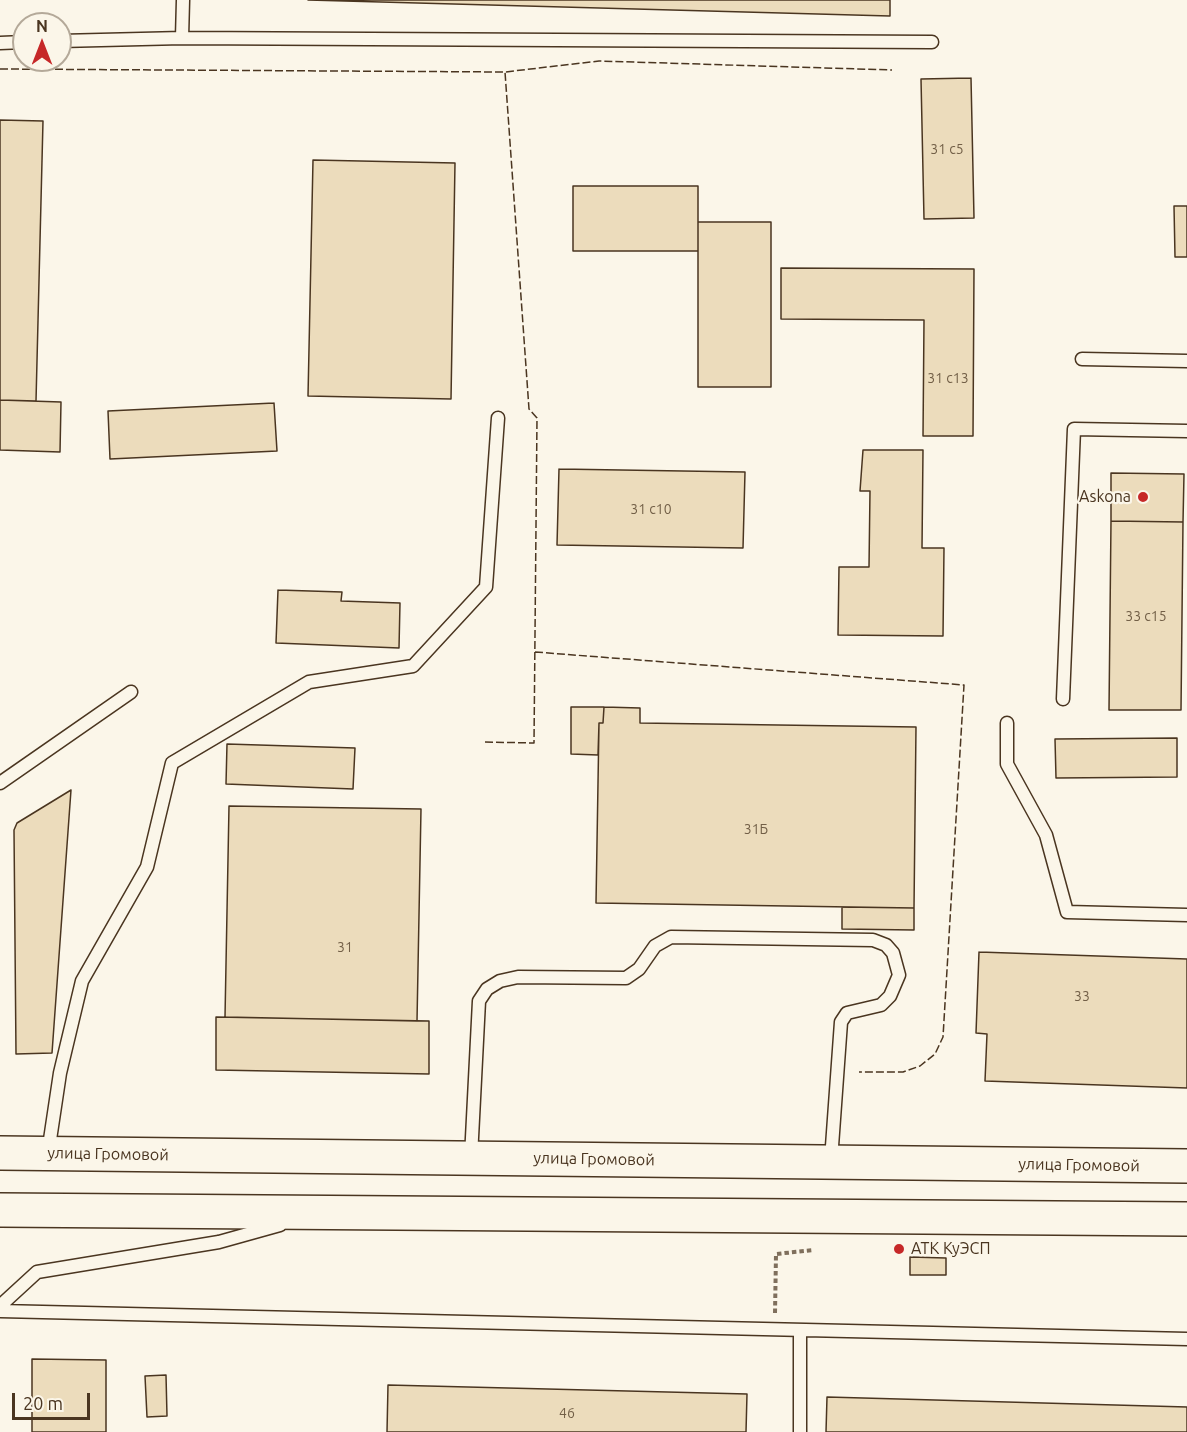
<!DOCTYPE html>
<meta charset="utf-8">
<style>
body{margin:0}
#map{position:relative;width:1187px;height:1432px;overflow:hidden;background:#fbf6e9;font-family:Ubuntu,sans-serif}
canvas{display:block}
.north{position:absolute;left:12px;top:12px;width:60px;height:60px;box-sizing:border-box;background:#fbf6e9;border:2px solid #b4a999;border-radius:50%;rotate:0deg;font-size:16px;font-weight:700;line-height:24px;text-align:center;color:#4a3520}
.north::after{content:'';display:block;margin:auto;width:21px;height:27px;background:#c62828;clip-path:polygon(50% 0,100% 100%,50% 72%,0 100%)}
.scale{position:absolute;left:12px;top:1393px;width:78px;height:27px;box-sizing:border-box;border:3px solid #4a3520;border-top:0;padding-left:8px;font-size:18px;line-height:21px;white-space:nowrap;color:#4a3520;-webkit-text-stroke:4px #fbf6e9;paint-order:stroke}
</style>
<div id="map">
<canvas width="1187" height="1432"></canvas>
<div class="north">N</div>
<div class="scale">20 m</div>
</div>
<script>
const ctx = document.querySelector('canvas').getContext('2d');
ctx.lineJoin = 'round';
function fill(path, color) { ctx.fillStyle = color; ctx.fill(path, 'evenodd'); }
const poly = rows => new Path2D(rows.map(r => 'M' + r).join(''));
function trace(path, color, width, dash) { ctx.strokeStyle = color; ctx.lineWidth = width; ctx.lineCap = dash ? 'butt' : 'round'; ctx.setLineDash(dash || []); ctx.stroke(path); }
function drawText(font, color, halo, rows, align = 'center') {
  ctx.font = font + ' Ubuntu,sans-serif'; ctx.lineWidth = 4.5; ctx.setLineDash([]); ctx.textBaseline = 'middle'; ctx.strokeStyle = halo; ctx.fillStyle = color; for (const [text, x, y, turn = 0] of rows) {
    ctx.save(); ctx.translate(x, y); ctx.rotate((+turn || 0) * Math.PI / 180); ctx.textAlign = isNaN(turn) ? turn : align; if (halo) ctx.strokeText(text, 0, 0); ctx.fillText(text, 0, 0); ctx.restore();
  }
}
const building = poly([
 [308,0,890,0,890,16,308,0],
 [971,78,974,218,924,219,921,79,971,78],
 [0,120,43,121,36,401,0,400,0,120],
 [313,160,455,163,451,399,308,396,313,160],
 [573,186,698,186,698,251,573,251,573,186],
 [1174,206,1187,206,1187,257,1175,257,1174,206],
 [698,222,771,222,771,387,698,387,698,222],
 [781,268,974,269,973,436,923,436,924,320,781,319,781,268],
 [0,400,61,402,60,452,0,450,0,400],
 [274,403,277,451,110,459,108,411,274,403],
 [863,450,923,450,922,548,944,548,943,636,838,635,839,567,869,567,870,491,860,491,863,450],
 [559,469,745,472,743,548,557,545,559,469],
 [1111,473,1184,474,1183,522,1111,521,1111,473],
 [1111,521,1183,522,1181,710,1109,710,1111,521],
 [278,590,342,592,341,601,400,603,399,648,276,643,278,590],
 [571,707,604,707,603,723,599,723,598,755,571,754,571,707],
 [604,707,640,708,640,723,916,727,914,908,596,903,599,723,603,723,604,707],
 [1177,738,1177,777,1056,778,1055,739,1177,738],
 [227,744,355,748,353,789,226,784,227,744],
 [71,790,52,1053,16,1054,14,830,17,823,71,790],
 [229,806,421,809,417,1021,225,1017,229,806],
 [842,907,914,908,914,930,842,929,842,907],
 [979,952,1187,959,1187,1088,985,1081,987,1034,976,1033,979,952],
 [216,1017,429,1021,429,1074,216,1070,216,1017],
 [910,1257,946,1258,946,1275,910,1275,910,1257],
 [32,1359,106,1360,106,1432,32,1432,32,1359],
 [166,1375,167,1416,147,1417,145,1376,166,1375],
 [388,1385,747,1394,746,1432,387,1432,388,1385],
 [827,1397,1187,1407,1187,1432,826,1432,827,1397]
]);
fill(building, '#ecdcbc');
trace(building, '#4a3520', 1.5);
const service = poly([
 [182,38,932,42],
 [60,41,182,38,183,0],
 [0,43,24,42],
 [1082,359,1187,361],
 [1063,699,1074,429,1187,431],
 [1007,723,1007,764,1046,835,1067,912,1187,915],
 [0,783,131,692],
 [48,1153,60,1073,82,981,147,867,172,763,309,682,413,666,486,587,498,418],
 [471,1157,479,1001,487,989,500,981,518,977,626,978,639,969,655,946,671,937,873,940,886,945,893,953,899,975,890,996,881,1005,847,1013,841,1022,831,1160],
 [0,1306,37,1272,219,1242,280,1225],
 [0,1311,1187,1339],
 [800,1330,800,1432]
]);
const primary = poly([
 [0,1153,1187,1166],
 [0,1210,1187,1219]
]);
trace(service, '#4a3520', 15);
trace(primary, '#4a3520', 36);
trace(poly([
 [775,1313,776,1254,814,1250]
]), '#7f6f5c', 4, [4.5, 3]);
trace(service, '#fbf6e9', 12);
trace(primary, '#fbf6e9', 33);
trace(poly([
 [0,69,505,72,599,61,892,70],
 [535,652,964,685,943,1037,935,1054,920,1066,903,1072,859,1072],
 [485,742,534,743,537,418,529,409,505,72]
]), '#4a3520', 1.5, [8, 3]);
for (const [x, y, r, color] of [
 [1143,497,6,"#c62828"],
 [899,1249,6,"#c62828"]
]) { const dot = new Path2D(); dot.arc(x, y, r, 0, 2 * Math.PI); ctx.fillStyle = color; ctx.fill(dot); trace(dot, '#fbf6e9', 2); }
drawText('14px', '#725f47', null, [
 ["31 с5",947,149],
 ["31 с13",948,378],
 ["31 с10",651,509],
 ["33 с15",1146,616],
 ["31Б",756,829],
 ["31",345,947],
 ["33",1082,996],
 ["46",567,1413]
]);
drawText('16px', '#4a3520', '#fbf6e9', [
 ["Askona",1131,497],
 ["АТК КуЭСП",911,1249,"left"]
], 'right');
drawText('16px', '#4a3520', '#fbf6e9', [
 ["улица Громовой",108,1154,1],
 ["улица Громовой",594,1159,1],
 ["улица Громовой",1079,1165,1]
]);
</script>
